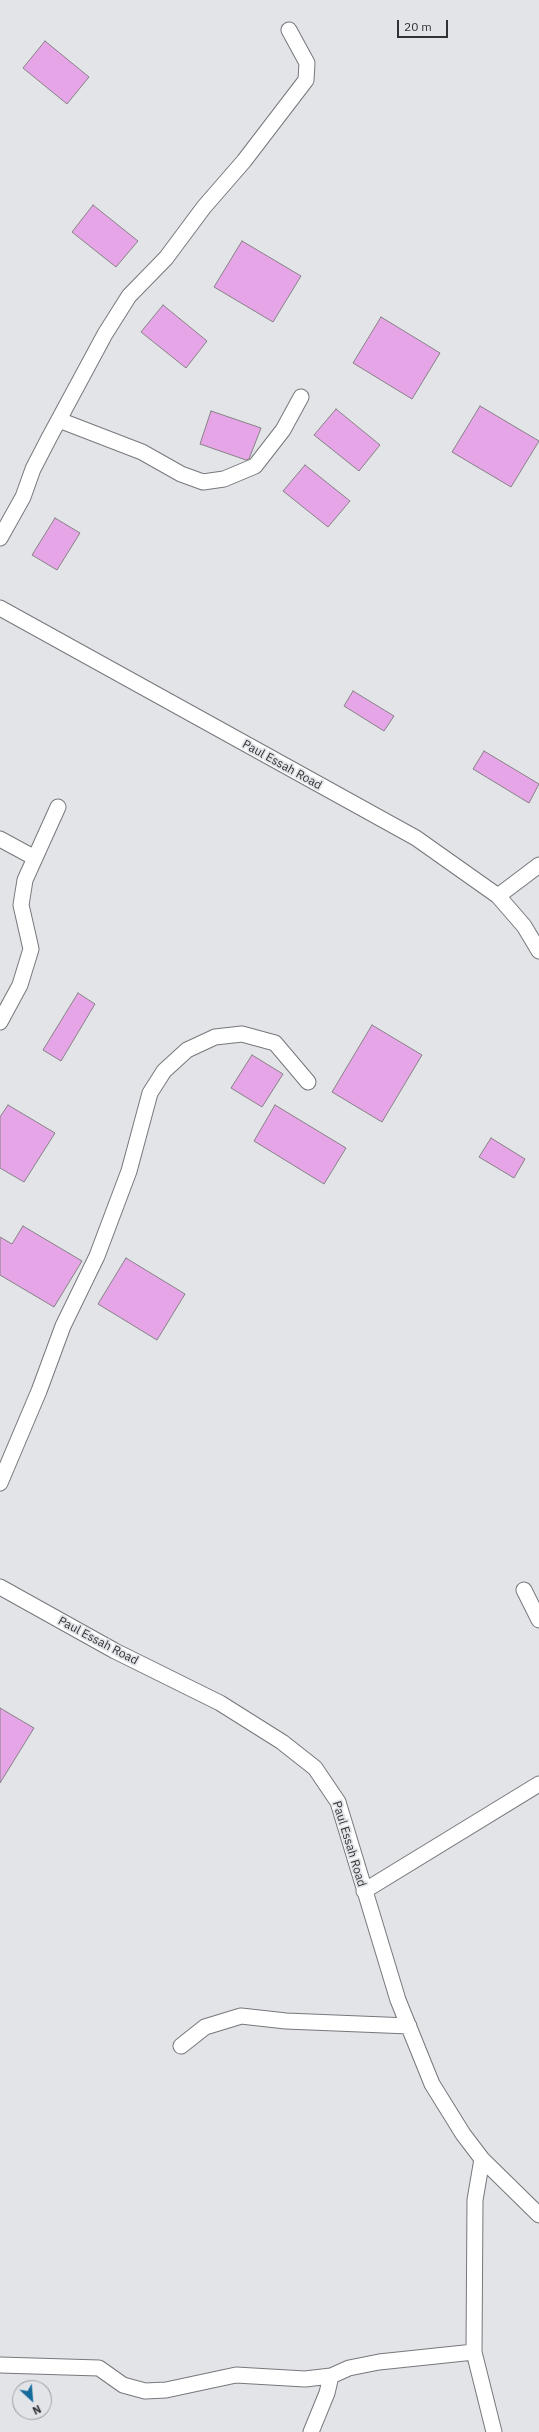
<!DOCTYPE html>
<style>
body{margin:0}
#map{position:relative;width:539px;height:2432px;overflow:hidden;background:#e2e4e8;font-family:"IBM Plex Sans",sans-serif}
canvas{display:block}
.north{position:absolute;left:12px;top:2380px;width:40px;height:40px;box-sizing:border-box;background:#e2e4e8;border:1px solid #9b9da0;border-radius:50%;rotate:154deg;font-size:11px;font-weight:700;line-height:16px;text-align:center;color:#313234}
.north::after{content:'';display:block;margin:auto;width:14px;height:18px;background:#146b9b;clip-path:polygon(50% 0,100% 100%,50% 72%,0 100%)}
.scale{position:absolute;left:397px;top:20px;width:51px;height:18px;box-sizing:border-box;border:2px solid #313234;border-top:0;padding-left:5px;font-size:12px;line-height:14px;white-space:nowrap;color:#313234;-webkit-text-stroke:3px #e2e4e8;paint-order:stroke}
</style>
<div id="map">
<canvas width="539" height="2432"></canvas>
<div class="north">N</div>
<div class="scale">20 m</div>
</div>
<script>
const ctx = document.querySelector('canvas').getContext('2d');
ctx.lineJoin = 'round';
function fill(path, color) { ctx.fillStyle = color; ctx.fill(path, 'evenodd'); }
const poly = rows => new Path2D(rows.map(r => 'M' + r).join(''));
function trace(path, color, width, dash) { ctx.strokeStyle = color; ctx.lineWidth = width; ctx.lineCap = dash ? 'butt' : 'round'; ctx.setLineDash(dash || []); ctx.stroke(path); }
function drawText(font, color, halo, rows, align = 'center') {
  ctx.font = font + ' "IBM Plex Sans",sans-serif'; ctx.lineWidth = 3.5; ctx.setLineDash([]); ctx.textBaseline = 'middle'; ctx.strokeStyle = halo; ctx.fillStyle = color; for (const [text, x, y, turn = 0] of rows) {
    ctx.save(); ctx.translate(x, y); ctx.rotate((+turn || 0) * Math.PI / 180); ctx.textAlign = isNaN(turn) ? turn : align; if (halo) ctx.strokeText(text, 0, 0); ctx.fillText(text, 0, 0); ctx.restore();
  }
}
const building = poly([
 [45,41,89,77,67,104,23,68,45,41],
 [93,205,138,241,116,267,72,232,93,205],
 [242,241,301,276,273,322,214,287,242,241],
 [163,305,207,341,186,368,141,332,163,305],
 [381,317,440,353,412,399,353,363,381,317],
 [480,406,539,441,511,487,452,452,480,406],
 [336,409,380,445,359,471,314,435,336,409],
 [211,411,261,428,249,459,246,460,200,444,211,411],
 [305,465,350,501,328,527,283,491,305,465],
 [55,518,80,533,57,570,32,555,55,518],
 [353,691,394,716,384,731,344,706,353,691],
 [484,751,539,784,529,803,473,769,484,751],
 [78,993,95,1004,61,1061,43,1050,78,993],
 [372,1025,422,1055,382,1122,332,1092,372,1025],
 [252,1055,283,1074,262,1107,231,1088,252,1055],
 [8,1105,55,1133,24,1182,0,1168,0,1117,8,1105],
 [275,1105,346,1148,324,1184,254,1141,275,1105],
 [491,1138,525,1159,514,1178,479,1157,491,1138],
 [23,1226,82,1261,54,1307,0,1275,0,1237,12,1244,23,1226],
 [126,1258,185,1294,157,1340,98,1304,126,1258],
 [0,1708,34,1728,0,1783,0,1708]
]);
fill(building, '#e6a5e6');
trace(building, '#868285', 1);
const street = poly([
 [59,420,142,452,181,474,203,482,224,479,255,466,283,430,301,397],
 [0,538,23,497,33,469,49,438,105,334,129,296,166,258,204,207,244,161,306,80,307,63,289,30],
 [0,608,416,838,498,896,524,926,539,951],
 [0,839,35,858],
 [498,896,539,865],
 [0,1022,20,985,31,949,21,905,25,880,58,807],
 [0,1483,39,1391,63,1326,97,1256,129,1171,150,1093,164,1071,187,1050,215,1037,242,1034,275,1043,308,1082],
 [0,1587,115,1651,220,1703,282,1742,315,1768,338,1802,398,2000,432,2084,463,2134,482,2159,539,2215],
 [524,1590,539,1620],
 [364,1891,539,1784],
 [181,2046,205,2027,241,2016,286,2021,409,2026],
 [482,2159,475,2200,474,2352,494,2432],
 [0,2365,99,2368,123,2385,145,2391,166,2390,236,2375,305,2379,331,2376,349,2368,379,2362,474,2352],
 [311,2432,327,2393,331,2376]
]);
trace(street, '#76787c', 17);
trace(street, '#fff', 15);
drawText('12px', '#313234', '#e2e4e8', [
 ["Paul Essah Road",282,765,29],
 ["Paul Essah Road",98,1641,28],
 ["Paul Essah Road",349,1844,73]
]);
</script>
